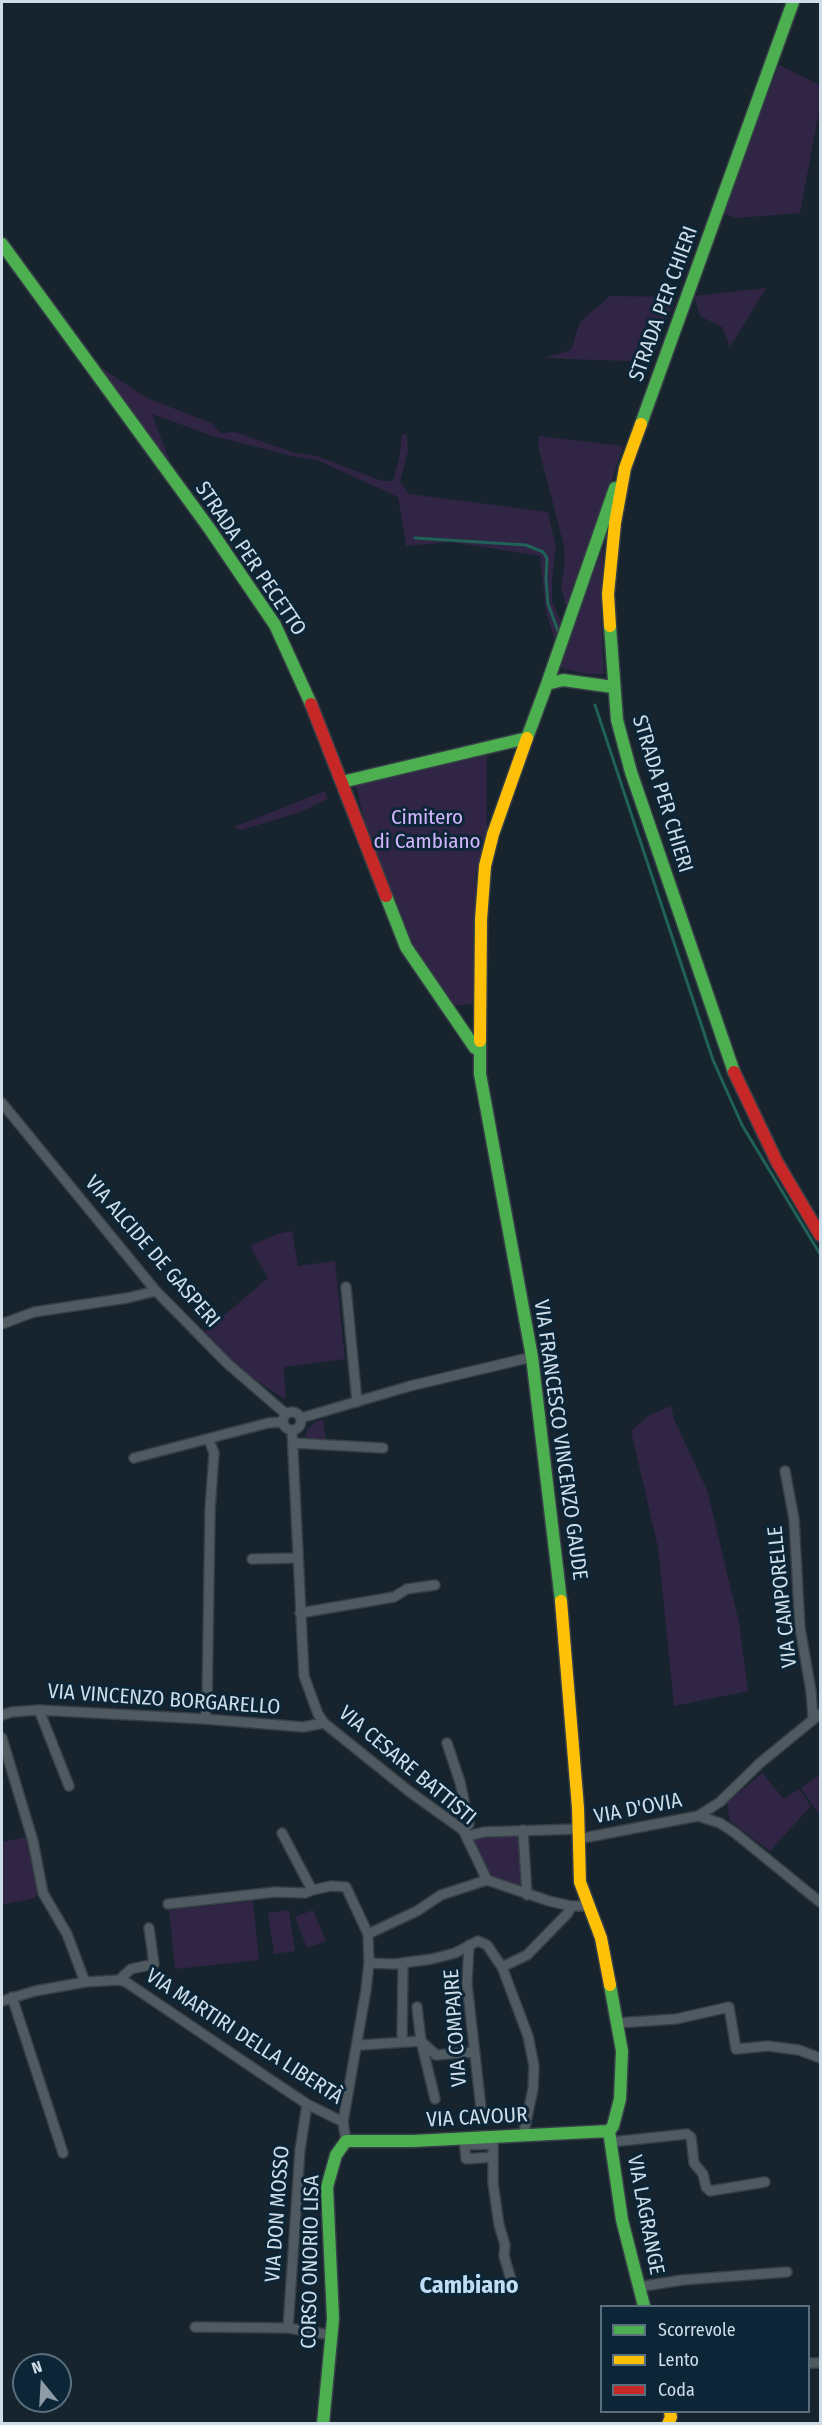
<!DOCTYPE html>
<meta charset="utf-8">
<style>
body{margin:0}
#map{position:relative;width:822px;height:2425px;overflow:hidden;background:#17242d;font-family:"Fira Sans Condensed",sans-serif}
canvas{display:block}
.frame{position:absolute;inset:0;border:3px solid #cedde8;pointer-events:none}
.legend{position:absolute;left:600px;top:2305px;width:210px;height:108px;box-sizing:border-box;background:#0d2637;border:2px solid #5a6f7e;margin:0;padding:8px 10px;list-style:none;font-size:18px;color:#cedde8}
.legend li{display:flex;align-items:center;gap:12px;height:30px}
.legend b{width:30px;border:2px solid #5a6f7e}
.north{position:absolute;left:12px;top:2353px;width:60px;height:60px;box-sizing:border-box;background:#0d2637;border:2px solid #5a6f7e;border-radius:50%;rotate:342deg;font-size:16px;font-weight:700;line-height:24px;text-align:center;color:#cedde8}
.north::after{content:'';display:block;margin:auto;width:21px;height:27px;background:#8e9ca7;clip-path:polygon(50% 0,100% 100%,50% 72%,0 100%)}
</style>
<div id="map">
<canvas width="822" height="2425"></canvas>
<div class="frame"></div>
<ul class="legend">
<li><b style="height:8px;background:#4caf50"></b>Scorrevole</li>
<li><b style="height:8px;background:#ffc107"></b>Lento</li>
<li><b style="height:8px;background:#c62828"></b>Coda</li>
</ul>
<div class="north">N</div>
</div>
<script>
const ctx = document.querySelector('canvas').getContext('2d');
ctx.lineJoin = 'round';
function fill(path, color) { ctx.fillStyle = color; ctx.fill(path, 'evenodd'); }
const poly = rows => new Path2D(rows.map(r => 'M' + r).join(''));
function trace(path, color, width, dash) { ctx.strokeStyle = color; ctx.lineWidth = width; ctx.lineCap = dash ? 'butt' : 'round'; ctx.setLineDash(dash || []); ctx.stroke(path); }
function drawText(font, color, halo, rows, align = 'center') {
  ctx.font = font + ' "Fira Sans Condensed",sans-serif'; ctx.lineWidth = 6; ctx.setLineDash([]); ctx.textBaseline = 'middle'; ctx.strokeStyle = halo; ctx.fillStyle = color; for (const [text, x, y, turn = 0] of rows) {
    ctx.save(); ctx.translate(x, y); ctx.rotate((+turn || 0) * Math.PI / 180); ctx.textAlign = isNaN(turn) ? turn : align; if (halo) ctx.strokeText(text, 0, 0); ctx.fillText(text, 0, 0); ctx.restore();
  }
}
fill(poly([
 [779,65,820,85,820,106,800,213,737,218,723,214],
 [766,288,730,347,722,327,700,316,694,296],
 [610,296,675,297,651,362,544,358,571,350,580,322],
 [91,361,147,398,211,423,221,433,235,432,295,453,317,456,382,481,393,481,399,460,402,434,407,435,408,451,400,482,409,494,548,512,556,546,552,580,552,601,564,629,556,644,546,612,540,556,451,542,406,546,398,497,317,460,296,457,213,436,152,414,169,460,167,463],
 [539,436,623,446,568,616,561,586,565,562,564,546,538,446],
 [604,546,601,614,604,674,586,674,563,669,557,661],
 [487,754,487,830,476,873,474,1004,451,1006,414,952,371,849,356,786],
 [325,791,328,799,298,813,241,830,234,827],
 [292,1231,298,1266,335,1261,345,1359,284,1367,286,1400,250,1377,203,1333,268,1278,250,1246,277,1234],
 [671,1406,674,1419,707,1490,739,1622,748,1691,674,1706,658,1547,631,1431,648,1416],
 [323,1420,326,1440,305,1439,307,1430,315,1422],
 [762,1773,784,1799,799,1789,811,1806,770,1851,730,1821,727,1803],
 [820,1775,820,1816,801,1788],
 [522,1831,526,1891,489,1878,472,1837],
 [25,1837,28,1840,39,1889,35,1898,2,1905,2,1842],
 [253,1901,259,1960,175,1969,169,1910],
 [289,1910,295,1951,274,1954,268,1913],
 [313,1910,326,1941,307,1948,295,1917]
]), '#302544');
trace(poly([
 [415,538,526,545,543,552,547,558,546,579,548,604,558,631],
 [595,705,713,1060,742,1125,820,1254]
]), '#206258', 3);
const street = poly([
 [2,1103,156,1291,228,1364,286,1414],
 [346,1287,357,1402],
 [2,1324,34,1312,127,1298,156,1291],
 '283 1421a9 9 0 1 1 18 0a9 9 0 1 1-18 0Z',
 [301,1418,410,1386,532,1357],
 [292,1431,304,1676,318,1714,324,1723,410,1792,463,1830,487,1880,549,1901,571,1906,589,1906],
 [293,1443,383,1448],
 [134,1458,268,1423,282,1422],
 [785,1471,794,1519,800,1628,811,1691,813,1719],
 [252,1559,298,1558],
 [300,1613,394,1597,407,1589,435,1585],
 [39,1710,69,1786],
 [2,1715,12,1712,39,1710,205,1719,303,1727,324,1723],
 [205,1719,207,1706,210,1510,214,1453,209,1440],
 [2,1738,33,1841,43,1893,67,1934,85,1982],
 [447,1743,460,1782,469,1824,463,1830],
 [698,1816,720,1802,760,1763,820,1714],
 [523,1830,527,1895],
 [282,1833,312,1890,331,1886,346,1887,368,1934,369,1963,366,1990,343,2122],
 [467,1836,484,1832,578,1829],
 [578,1839,698,1816,720,1823,735,1833,820,1902],
 [168,1904,275,1892,305,1893,312,1890],
 [368,1934,417,1911,441,1895,487,1880],
 [469,1945,467,1984,481,2108],
 [369,1963,394,1964,432,1959,455,1953,478,1941,487,1945,502,1967,528,2036,534,2066,533,2089,523,2136],
 [502,1967,527,1955,568,1913,571,1906],
 [119,1980,131,1969,154,1964,149,1928],
 [12,1997,63,2153],
 [2,2001,35,1991,85,1982,119,1980,126,1982,262,2074,307,2104,343,2122,346,2141],
 [417,2007,421,2041,435,2099],
 [617,2023,676,2019,729,2007,736,2049,768,2046,799,2050,820,2058],
 [402,2042,403,1963],
 [358,2043,361,2045,421,2041,436,2055,474,2052],
 [464,2138,466,2159,493,2157,493,2144,465,2145],
 [611,2142,687,2134,691,2137,694,2163,703,2174,706,2187,710,2191,765,2182],
 [493,2157,493,2183,499,2225,505,2245,504,2256,513,2286],
 [638,2287,682,2280,787,2272],
 [195,2327,288,2328,331,2335],
 [288,2328,300,2150,307,2104],
 [808,2363,820,2363]
]);
const fast = poly([
 [2,244,209,528,275,625,311,704],
 [641,424,793,2],
 [610,626,617,720,631,772,734,1072],
 [547,684,615,488],
 [342,782,527,738,547,684,563,680,613,687],
 [386,896,406,947,475,1048,480,1050],
 [480,1041,480,1074,532,1357,561,1601],
 [609,2131,613,2126,620,2099,622,2051,610,1985],
 [609,2131,622,2220,644,2306],
 [323,2424,333,2319,327,2187,336,2155,346,2141,413,2141,609,2131]
]);
const slow = poly([
 [610,626,608,594,615,523,625,468,641,424],
 [480,1041,481,920,485,866,493,834,527,738],
 [561,1601,578,1808,580,1882,601,1938,610,1985],
 [668,2424,671,2417,670,2412]
]);
const jam = poly([
 [311,704,386,896],
 [734,1072,777,1162,820,1235]
]);
trace(street, '#363f47', 12);
trace(fast, '#363f47', 15);
trace(slow, '#363f47', 15);
trace(jam, '#363f47', 15);
trace(street, '#505a61', 9);
trace(fast, '#4caf50', 12);
trace(slow, '#ffc107', 12);
trace(jam, '#c62828', 12);
drawText('21px', '#cedde8', '#0d2637', [
 ["STRADA PER CHIERI",664,304,-70],
 ["STRADA PER PECETTO",250,559,56],
 ["STRADA PER CHIERI",662,794,73],
 ["VIA ALCIDE DE GASPERI",152,1252,49],
 ["VIA FRANCESCO VINCENZO GAUDE",560,1440,82],
 ["VIA CAMPORELLE",783,1597,-96],
 ["VIA VINCENZO BORGARELLO",164,1700,4],
 ["VIA CESARE BATTISTI",407,1766,40],
 ["VIA D'OVIA",638,1809,-11],
 ["VIA COMPAJRE",456,2028,-94],
 ["VIA MARTIRI DELLA LIBERTÀ",244,2037,33],
 ["VIA CAVOUR",477,2118,-3],
 ["VIA DON MOSSO",278,2214,-86],
 ["VIA LAGRANGE",645,2215,79],
 ["CORSO ONORIO LISA",311,2262,-89]
]);
drawText('21px', '#d2b5fc', '#0d2637', [
 ["Cimitero",427,818],
 ["di Cambiano",427,842]
]);
drawText('bold 24px', '#bfddf4', '#0d2637', [
 ["Cambiano",469,2286]
]);
</script>
